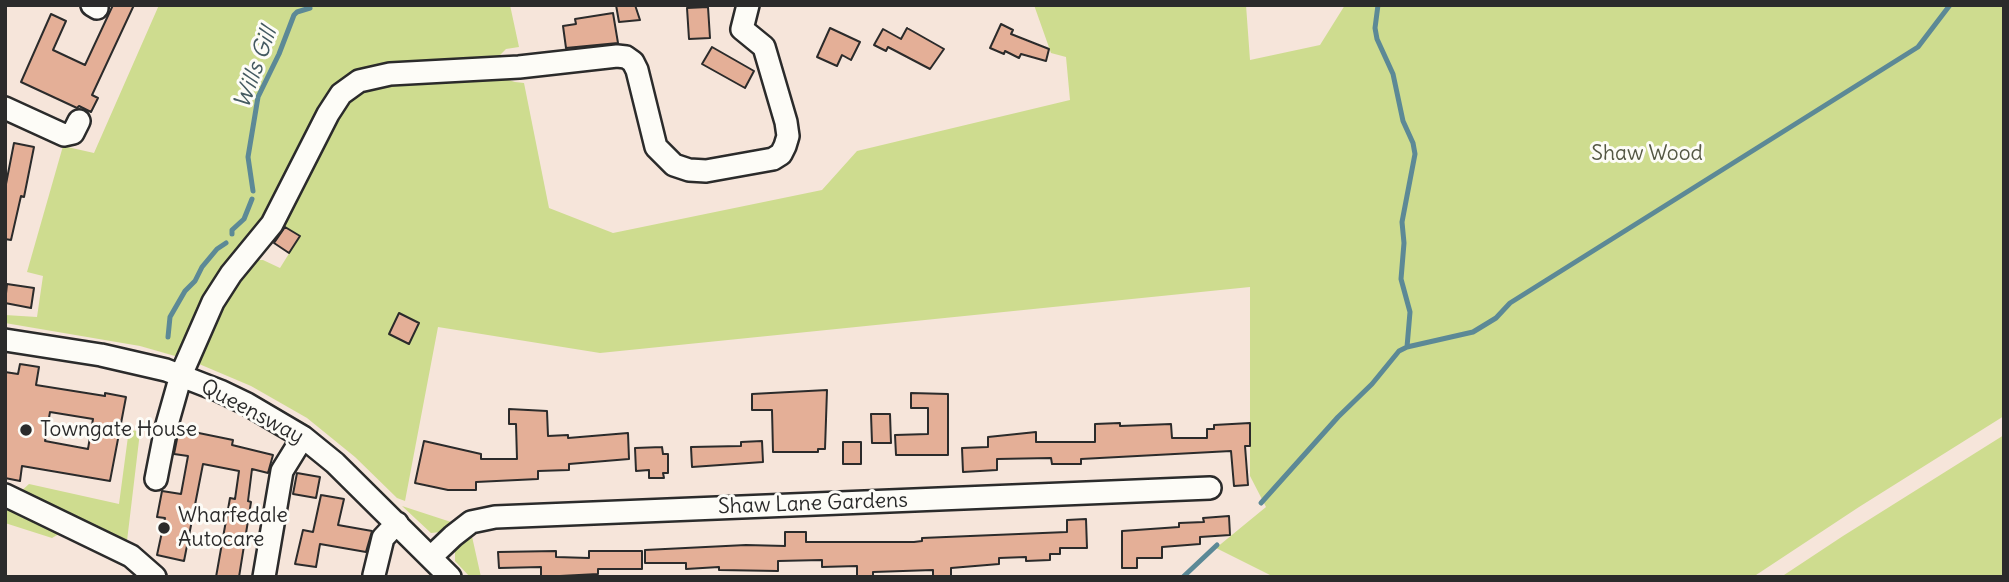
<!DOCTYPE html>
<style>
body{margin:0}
#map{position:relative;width:2009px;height:582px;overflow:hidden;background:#f6e5da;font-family:Delius,sans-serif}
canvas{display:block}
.frame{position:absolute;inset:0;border:7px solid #2b2b2b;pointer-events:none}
</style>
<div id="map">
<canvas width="2009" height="582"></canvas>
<div class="frame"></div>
</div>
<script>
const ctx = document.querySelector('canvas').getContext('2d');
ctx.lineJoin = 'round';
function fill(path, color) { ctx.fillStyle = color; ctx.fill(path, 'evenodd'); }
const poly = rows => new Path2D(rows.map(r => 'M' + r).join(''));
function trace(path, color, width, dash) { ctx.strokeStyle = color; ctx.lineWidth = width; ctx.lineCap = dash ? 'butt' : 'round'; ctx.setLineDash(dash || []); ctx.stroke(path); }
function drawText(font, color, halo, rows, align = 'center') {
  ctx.font = font + ' Delius,sans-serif'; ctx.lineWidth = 6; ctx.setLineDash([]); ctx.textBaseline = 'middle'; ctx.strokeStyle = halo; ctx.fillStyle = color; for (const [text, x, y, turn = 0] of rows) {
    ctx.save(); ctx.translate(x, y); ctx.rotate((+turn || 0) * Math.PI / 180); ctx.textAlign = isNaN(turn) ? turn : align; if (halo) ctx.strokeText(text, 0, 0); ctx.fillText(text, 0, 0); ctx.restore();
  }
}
fill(poly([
 [159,5,510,5,519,47,506,49,493,62,367,72,275,209,182,358,140,346,5,323,5,315,37,317,43,276,27,272,63,146,94,153],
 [1034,5,1246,5,1250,60,1320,45,1345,5,2004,5,2004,416,1859,507,1753,577,1274,577,1216,548,1266,507,1250,476,1250,287,600,353,438,327,405,501,397,498,355,457,307,418,251,386,192,361,213,312,254,260,263,260,280,268,300,236,278,222,337,110,375,82,492,75,515,82,524,83,549,208,613,233,822,190,857,151,1070,100,1066,57,1051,53],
 [191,366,258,396,306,424,352,462,422,531,416,529,351,464,305,427,257,398,194,370],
 [129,429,140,432,127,541,65,511,18,494,29,484,119,504],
 [2004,435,2004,577,1781,577,1843,536],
 [6,504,64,531,52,538,5,523],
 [402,506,451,522,453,524,440,532,431,533],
 [471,532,481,577,470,577,455,561,455,548]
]), '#cedc8f');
trace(poly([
 [253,191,248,157,258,97,279,54,294,15,297,12,310,8],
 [232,234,232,230,244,219,252,199],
 [168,337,170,317,185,291,195,281,202,267,217,249,226,243],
 [1407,347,1473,332,1496,318,1510,303,1918,47,1950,5],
 [1261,503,1338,417,1372,384,1399,351,1407,347,1410,312,1401,279,1404,243,1402,222,1415,154,1413,143,1403,121,1393,74,1377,39,1375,28,1378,5],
 [1183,577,1217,545]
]), '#5c8996', 5);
const building = poly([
 [113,5,134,5,92,95,98,98,91,112,79,106,77,108,21,82,51,14,66,21,53,50,85,65,113,5],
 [616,5,635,5,640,20,619,22,616,5],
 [708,7,710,38,689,39,687,8,708,7],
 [613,13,618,43,566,48,563,26,576,24,575,19,613,13],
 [1001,24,1013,30,1011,34,1049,49,1046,61,1021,54,1019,58,1005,51,1004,54,990,48,1001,24],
 [830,28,860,42,851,60,842,55,837,66,817,57,830,28],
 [907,28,944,49,930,69,888,47,886,51,874,45,883,29,901,39,907,28],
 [712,47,754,71,745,88,702,64,712,47],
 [14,143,34,147,24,197,21,196,11,240,5,239,5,189,14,143],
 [285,227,300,236,289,253,274,243,285,227],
 [7,284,34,288,31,308,5,303,7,284],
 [399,313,419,323,409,344,389,334,399,313],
 [20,364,39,367,36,385,105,396,105,393,126,397,110,481,22,466,20,481,5,478,5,372,18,374,20,364],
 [50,412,93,419,88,449,45,441,50,412],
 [827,390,825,449,818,449,818,452,773,452,772,410,752,410,752,394,827,390],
 [911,393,948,394,948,455,896,455,895,435,928,434,928,408,911,408,911,393],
 [509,409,547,411,548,436,568,435,568,438,628,433,629,459,569,464,569,470,538,471,538,479,476,482,476,490,448,490,415,483,424,441,481,454,481,459,517,459,516,424,509,424,509,409],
 [871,414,890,414,891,443,872,443,871,414],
 [1120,423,1120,426,1171,424,1172,438,1207,438,1207,429,1214,429,1214,425,1250,423,1250,446,1245,446,1248,485,1234,486,1231,451,1081,459,1081,464,1052,464,1051,458,997,459,997,470,963,472,962,448,988,447,988,437,1036,432,1036,442,1095,442,1095,424,1120,423],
 [179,429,233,440,232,445,273,455,268,473,252,469,248,501,251,502,239,577,216,577,230,498,235,499,239,471,203,464,184,561,157,555,165,518,157,517,162,491,181,494,188,456,174,454,179,429],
 [762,441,763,462,692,467,691,447,741,446,741,442,762,441],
 [843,442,861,442,861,464,843,464,843,442],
 [662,447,663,454,668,454,668,473,663,473,664,478,649,478,649,470,636,471,635,448,662,447],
 [297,473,320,477,316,498,293,494,297,473],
 [321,495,344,499,338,525,372,531,366,552,320,544,316,567,295,564,303,530,313,532,321,495],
 [1229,516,1230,535,1200,537,1200,544,1162,547,1162,558,1137,558,1137,568,1122,568,1122,531,1179,527,1179,523,1204,522,1203,518,1229,516],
 [1086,519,1087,548,1060,548,1060,554,1050,554,1050,560,1026,561,1026,557,999,558,999,564,951,568,951,577,933,577,933,570,873,572,873,577,857,577,857,566,822,567,822,560,778,561,778,571,719,570,719,567,686,569,686,563,645,563,645,550,746,545,785,546,785,532,806,532,806,542,914,542,922,541,922,538,1067,532,1067,520,1086,519],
 [556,551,556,557,589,558,589,551,642,551,642,569,598,569,598,574,541,577,541,567,499,568,498,552,556,551]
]);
fill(building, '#e4af97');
trace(building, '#2b2b2b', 2);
const minor = poly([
 [92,5,97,8],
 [5,108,64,135,73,133,79,121],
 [5,340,101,355,166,370,220,391,247,404,303,437,335,463,450,577],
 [156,479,166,428,181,375,213,302,231,274,272,224,328,114,341,94,359,81,390,74,519,67,617,56,626,57,633,62,637,70,656,147,674,165,689,170,706,171,773,159,781,154,785,146,788,136,786,122,764,47,742,29,748,5],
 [5,495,131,556,155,577],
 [431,557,453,536,471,522,495,517,1210,488],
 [374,575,383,538,397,523],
 [264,577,282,471,303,437]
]);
trace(minor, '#2b2b2b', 26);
trace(minor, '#fdfcf7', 21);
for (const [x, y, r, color] of [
 [26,430,7,"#2b2b2b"],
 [164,528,7,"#2b2b2b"]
]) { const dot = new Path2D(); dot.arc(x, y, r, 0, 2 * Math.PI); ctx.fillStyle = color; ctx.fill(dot); trace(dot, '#fdfcf7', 2.5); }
drawText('21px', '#545744', '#fdfcf7', [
 ["Shaw Wood",1647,154]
]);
drawText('21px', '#2b2b2b', '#fdfcf7', [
 ["Queensway",252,412,28],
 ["Shaw Lane Gardens",813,504,-2]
]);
drawText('21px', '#2b2b2b', '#fdfcf7', [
 ["Towngate House",40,430],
 ["Wharfedale",178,516],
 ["Autocare",178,540]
], 'left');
drawText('italic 23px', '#445a61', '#fdfcf7', [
 ["Wills Gill",256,68,-70]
]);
</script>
